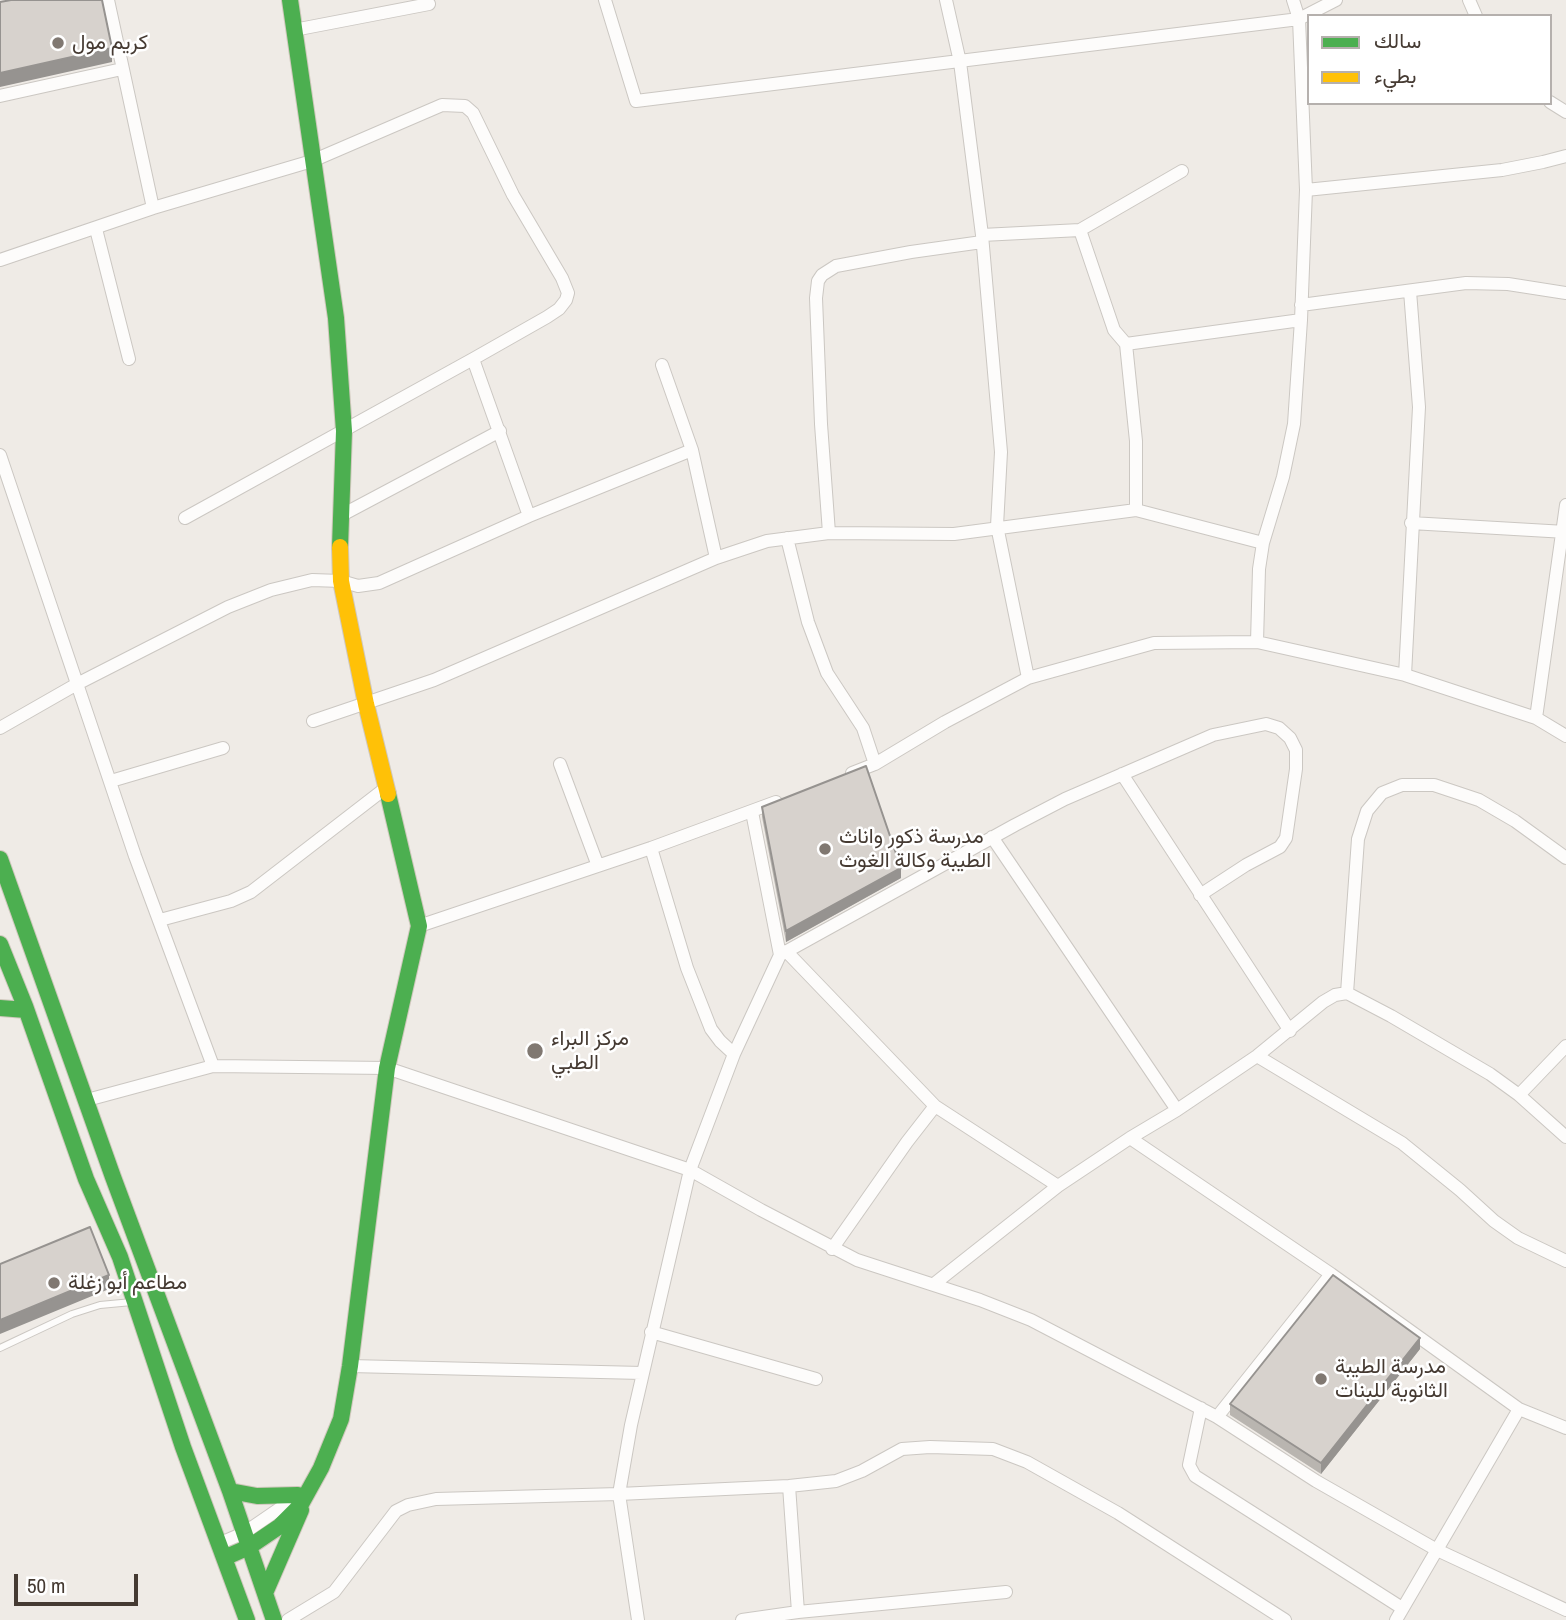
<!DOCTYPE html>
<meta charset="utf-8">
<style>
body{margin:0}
#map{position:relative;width:1566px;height:1620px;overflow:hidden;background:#efebe6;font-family:"Archivo Narrow",Vazirmatn,sans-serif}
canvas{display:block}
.legend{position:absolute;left:1307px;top:14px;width:245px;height:91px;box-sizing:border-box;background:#fff;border:2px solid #b5b0ad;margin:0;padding:9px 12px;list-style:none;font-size:21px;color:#453a32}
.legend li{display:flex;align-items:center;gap:14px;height:35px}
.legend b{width:35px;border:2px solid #b5b0ad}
.scale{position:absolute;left:14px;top:1574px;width:124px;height:32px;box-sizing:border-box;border:4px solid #453a32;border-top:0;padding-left:9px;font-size:21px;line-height:24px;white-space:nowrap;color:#453a32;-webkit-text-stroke:5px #fff;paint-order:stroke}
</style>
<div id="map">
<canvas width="1566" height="1620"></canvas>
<ul class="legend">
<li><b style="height:9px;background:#4caf50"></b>سالك</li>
<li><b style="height:9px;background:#ffc107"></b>بطيء</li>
</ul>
<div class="scale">50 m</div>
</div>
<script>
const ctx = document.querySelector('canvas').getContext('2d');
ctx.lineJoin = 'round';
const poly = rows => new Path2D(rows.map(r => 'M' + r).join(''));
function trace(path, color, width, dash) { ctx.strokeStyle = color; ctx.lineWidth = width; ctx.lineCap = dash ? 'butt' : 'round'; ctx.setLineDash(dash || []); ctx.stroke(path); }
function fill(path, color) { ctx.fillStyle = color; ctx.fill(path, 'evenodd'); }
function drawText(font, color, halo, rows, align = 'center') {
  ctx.font = font + ' "Archivo Narrow",Vazirmatn,sans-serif'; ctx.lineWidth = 5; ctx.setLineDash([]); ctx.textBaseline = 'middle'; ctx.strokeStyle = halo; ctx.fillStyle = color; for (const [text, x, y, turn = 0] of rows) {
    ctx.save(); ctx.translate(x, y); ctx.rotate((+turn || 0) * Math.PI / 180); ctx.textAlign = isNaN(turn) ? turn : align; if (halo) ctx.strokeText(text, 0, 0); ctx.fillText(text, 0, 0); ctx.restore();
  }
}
const lane = poly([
 [0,1348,72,1314,100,1305,132,1302]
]);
const street = poly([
 [108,0,153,208],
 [605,0,636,101,1299,19,1336,0],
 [946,0,960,62,982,235,1001,452,997,526,1028,678],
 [1469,0,1476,16],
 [294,30,429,4],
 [0,96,122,69],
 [1550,102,1566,112],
 [1306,190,1502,170,1543,162,1566,156],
 [96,229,129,359],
 [1080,230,1114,330,1126,344,1136,441,1136,510],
 [982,235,1080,230,1182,171],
 [0,260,153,208,312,161,442,105,465,106,473,113,513,195,562,278,568,293,566,300,559,309,547,317,473,359,185,518],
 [1301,305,1466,283,1508,284,1566,293],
 [1126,344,1301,320],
 [473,359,529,516],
 [662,365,692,450,716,558],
 [0,455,135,856,213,1066],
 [340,516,500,431],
 [1411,523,1566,532],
 [829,533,821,424,816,298,818,281,822,275,836,266,911,252,982,242],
 [787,538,808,622,827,673,863,728,875,764],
 [1257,642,1259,569,1263,543,1283,477,1294,424,1301,320,1306,190,1299,19,1293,0],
 [1405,675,1419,407,1410,291],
 [1536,718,1566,505],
 [313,721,434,680,716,558,767,541,829,533,954,534,1136,510,1263,543],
 [0,728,77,684,228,607,271,590,312,580,341,581,358,586,379,583,529,516,692,450],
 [560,764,598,866],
 [852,773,875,764,945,722,1028,678,1154,643,1257,642,1405,675,1536,718,1566,736],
 [1122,774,1290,1031],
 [111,781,223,748],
 [992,837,1177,1110],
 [651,848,687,968,711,1029,720,1041,734,1054],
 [160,920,231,901,251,892,387,787],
 [419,926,651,848,776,802],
 [786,951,935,1106,1058,1186],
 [780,955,1015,825,1065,799,1213,735,1266,724,1279,728,1290,738,1296,750,1296,769,1286,838,1280,847,1246,865,1200,895],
 [1347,993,1358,839,1367,811,1382,793,1402,785,1434,785,1479,800,1515,821,1566,858],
 [1257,1056,1402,1143,1460,1190,1494,1221,1518,1238,1566,1261],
 [1519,1095,1566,1046],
 [87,1100,213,1066,387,1068,690,1170,761,1210,857,1260,980,1300,1031,1320,1217,1417,1316,1481,1437,1550,1566,1610],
 [1130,1138,1331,1274,1519,1409,1566,1428],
 [832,1249,907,1142,935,1106],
 [934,1284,1058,1186,1130,1138,1177,1110,1257,1056,1323,1002,1335,995,1347,993,1391,1016,1490,1074,1519,1095,1566,1137],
 [651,1332,816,1379],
 [350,1366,642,1373],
 [1201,1408,1189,1465,1195,1476,1402,1608],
 [1217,1417,1331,1274],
 [789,1486,798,1612],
 [218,1544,244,1533,298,1496],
 [288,1620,334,1592,396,1511,408,1505,436,1499,619,1494,789,1486,836,1481,862,1471,902,1449,930,1447,993,1449,1027,1462,1118,1513,1285,1620],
 [638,1620,619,1494,631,1425,690,1170,734,1054,780,955,752,812],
 [742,1620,798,1612,1006,1592],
 [1396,1620,1519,1409]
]);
const fast = poly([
 [290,0,336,318,344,431,340,547],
 [0,859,113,1177,230,1491,274,1620],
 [0,944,25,1006,86,1179,120,1257,183,1447,247,1620],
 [0,1008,26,1010],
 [230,1491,257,1496,298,1495],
 [224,1558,249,1547,280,1526,300,1506,321,1468,341,1419,350,1366,387,1068,419,926,388,794],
 [265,1593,301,1510]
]);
const slow = poly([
 [340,547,341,581,366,704,388,794]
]);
trace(lane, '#cbc7c2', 8);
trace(street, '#cbc7c2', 14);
trace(fast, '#d0c8bd', 18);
trace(slow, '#d0c8bd', 18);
trace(lane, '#fdfcfb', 6);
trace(street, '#fdfcfb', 12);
trace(fast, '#4caf50', 16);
trace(slow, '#ffc107', 16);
fill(poly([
 [762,807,901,878,786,942,762,817],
 [1420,1349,1321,1474,1230,1415,1230,1404]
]), '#b9b5b0');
fill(poly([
 [112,48,112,62,0,87,0,73],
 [901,868,901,878,786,942,786,931],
 [109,1275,109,1289,0,1334,0,1320],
 [1420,1338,1420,1349,1321,1474,1321,1463]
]), '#969390');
const building = poly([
 [11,0,102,0,112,48,0,73,0,2,11,0],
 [866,766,901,868,786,931,762,807,866,766],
 [90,1227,109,1275,0,1320,0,1264,90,1227],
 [1333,1275,1420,1338,1321,1463,1230,1404,1333,1275]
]);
fill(building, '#d7d2cd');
trace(building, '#969390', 2);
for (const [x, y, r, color] of [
 [58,43,7,"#807871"],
 [825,849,7,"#807871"],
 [535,1051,9,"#807871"],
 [54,1283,7,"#807871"],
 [1321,1379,7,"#807871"]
]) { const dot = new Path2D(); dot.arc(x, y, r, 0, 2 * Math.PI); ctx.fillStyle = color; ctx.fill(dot); trace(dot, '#fff', 2.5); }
drawText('21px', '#453a32', '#fff', [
 ["كريم مول",72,43],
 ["مدرسة ذكور واناث",839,837],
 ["الطيبة وكالة الغوث",839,861],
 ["مركز البراء",551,1039],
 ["الطبي",551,1063],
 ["مطاعم أبو زغلة",68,1283],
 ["مدرسة الطيبة",1335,1367],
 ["الثانوية للبنات",1335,1391]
], 'left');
</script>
